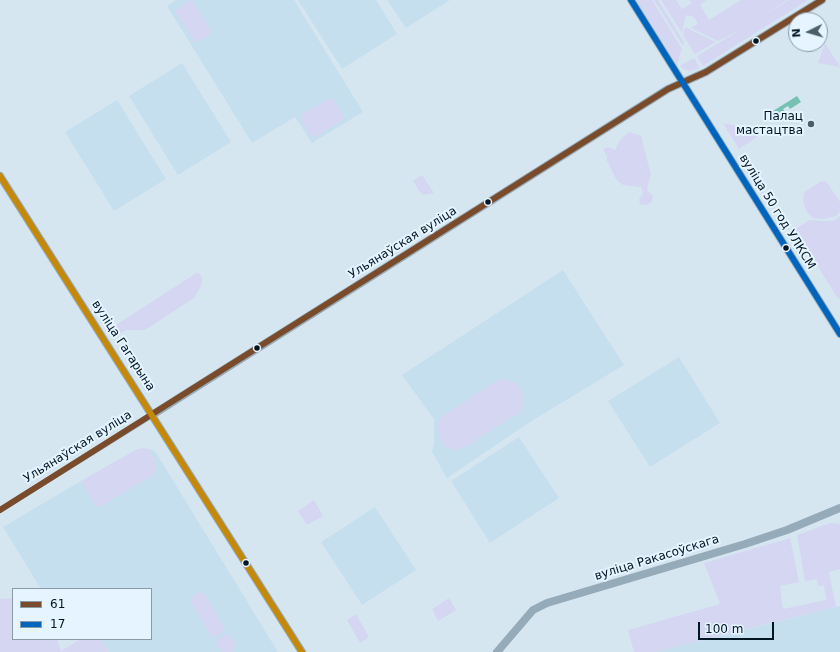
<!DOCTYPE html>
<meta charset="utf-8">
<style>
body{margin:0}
#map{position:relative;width:840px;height:652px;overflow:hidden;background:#d6e6f1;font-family:"DejaVu Sans",sans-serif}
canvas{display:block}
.legend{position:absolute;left:12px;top:588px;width:140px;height:52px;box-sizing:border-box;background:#e5f4fe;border:1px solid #899ba6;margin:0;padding:5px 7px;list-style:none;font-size:12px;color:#001623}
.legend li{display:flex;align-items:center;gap:8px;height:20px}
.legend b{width:20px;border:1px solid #899ba6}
.north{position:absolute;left:788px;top:12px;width:40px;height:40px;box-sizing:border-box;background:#e5f4fe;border:1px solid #899ba6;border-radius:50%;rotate:265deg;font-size:11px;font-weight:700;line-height:16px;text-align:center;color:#001623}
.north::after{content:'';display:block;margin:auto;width:14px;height:18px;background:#4b5f6b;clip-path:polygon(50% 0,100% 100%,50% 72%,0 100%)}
.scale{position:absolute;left:698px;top:622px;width:76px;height:18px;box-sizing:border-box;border:2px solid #001623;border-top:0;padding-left:5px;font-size:12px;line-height:14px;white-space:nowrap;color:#001623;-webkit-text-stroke:3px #e5f4fe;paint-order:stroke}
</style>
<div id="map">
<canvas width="840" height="652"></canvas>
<ul class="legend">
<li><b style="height:5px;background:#7a4b2a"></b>61</li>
<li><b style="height:5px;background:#0065bd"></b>17</li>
</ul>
<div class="north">N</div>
<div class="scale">100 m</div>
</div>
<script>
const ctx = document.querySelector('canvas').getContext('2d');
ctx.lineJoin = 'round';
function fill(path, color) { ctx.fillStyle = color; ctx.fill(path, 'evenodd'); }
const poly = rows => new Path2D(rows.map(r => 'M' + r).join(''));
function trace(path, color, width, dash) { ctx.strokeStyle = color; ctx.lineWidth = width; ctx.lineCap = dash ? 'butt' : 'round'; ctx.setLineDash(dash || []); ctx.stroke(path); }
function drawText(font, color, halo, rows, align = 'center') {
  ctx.font = font + ' "DejaVu Sans",sans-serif'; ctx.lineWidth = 4; ctx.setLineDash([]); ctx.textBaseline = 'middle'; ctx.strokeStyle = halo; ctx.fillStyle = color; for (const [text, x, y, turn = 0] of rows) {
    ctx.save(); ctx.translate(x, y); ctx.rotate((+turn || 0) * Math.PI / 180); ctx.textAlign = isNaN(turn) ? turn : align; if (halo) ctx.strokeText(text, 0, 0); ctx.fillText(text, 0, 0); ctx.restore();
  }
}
fill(poly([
 [176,0,294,0,363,112,312,143,295,117,252,143,167,6],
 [298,0,376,0,397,34,342,69],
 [387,0,450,0,406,28],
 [182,63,231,142,178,175,129,96],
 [117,100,166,179,114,211,65,132],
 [563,270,624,365,530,422,447,478,432,452,434,442,434,419,402,375],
 [679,357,720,423,650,467,608,401],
 [519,437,559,498,490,543,451,481],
 [143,448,149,449,155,451,278,652,109,652,100,639,151,639,151,589,41,589,3,527,81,481,136,450],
 [375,507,416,570,362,605,321,542],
 [840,606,840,652,655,652,769,624]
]), '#c5dfef');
fill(poly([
 [190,0,192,0,213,33,195,43,175,11],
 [636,0,652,0,682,49,677,65],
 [654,0,658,0,684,42,683,46],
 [661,0,676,0,682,9,692,3,690,0,707,0,700,5,709,20,741,0,787,0,747,26,718,41,691,28,698,23,694,17,687,15,685,18,682,33],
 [789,0,808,0,703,66,697,56],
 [685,27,716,42,695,54,683,35],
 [825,43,840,67,818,63],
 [694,58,700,68,690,71,681,68,680,66],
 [331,98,333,99,343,115,343,120,316,137,311,136,301,120,301,115,328,99],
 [723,123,753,130,757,137,739,149],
 [629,132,641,136,651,175,649,180,647,190,653,196,652,202,646,205,640,204,639,199,643,194,641,187,623,185,616,179,607,161,607,156,603,149,608,147,615,150,620,140],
 [742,161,744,162,763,193,759,193,740,162],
 [422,175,434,193,422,195,413,181],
 [826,181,840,202,840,211,836,216,824,219,813,218,807,212,803,202,804,192,820,182],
 [840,216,840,298,838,299,795,229,810,220,824,221,833,221],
 [198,272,202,277,202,281,200,288,194,298,145,330,127,330,112,337,108,330],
 [505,379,516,383,523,394,523,407,519,413,463,448,457,450,445,447,441,441,437,428,438,421,443,416,498,380],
 [143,448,149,449,155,459,156,465,155,472,150,477,103,505,99,507,96,506,81,481,136,450],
 [314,500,323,516,307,525,298,511],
 [830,523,840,524,840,569,829,572,836,607,655,652,634,652,628,630,720,604,704,563,790,538,799,582,780,586,783,609,826,600,824,585,818,586,817,579,805,581,797,535],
 [199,592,204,593,224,627,224,631,215,638,212,637,191,602,191,597],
 [13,598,13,639,60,639,57,640,61,651,81,639,100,639,109,652,0,652,0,599],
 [449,598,456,610,438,621,432,609],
 [356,614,369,637,360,643,347,620],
 [226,634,230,635,236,644,236,649,231,652,222,652,216,644,217,640]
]), '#d4d6f2');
fill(poly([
 [797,96,801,102,790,109,788,106,783,109,785,112,777,117,773,111]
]), '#77c1b4');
trace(poly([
 [0,510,152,415]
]), '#8fa9b8', 6);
trace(poly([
 [631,0,840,334],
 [0,176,302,652],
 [152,415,668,89,706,72,822,0],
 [497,652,533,610,547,603,745,544,787,530,840,508]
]), '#96abb9', 8);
trace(poly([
 [0,510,668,89,706,72,822,0]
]), '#7a4b2a', 6);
trace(poly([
 [631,0,840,334]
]), '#0065bd', 6);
trace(poly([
 [0,176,302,652]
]), '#c68907', 6);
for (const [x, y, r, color] of [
 [756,41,3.5,"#001623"],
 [811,124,4,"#4b5f6b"],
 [488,202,3.5,"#001623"],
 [786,248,3.5,"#001623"],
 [257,348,3.5,"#001623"],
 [246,563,3.5,"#001623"]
]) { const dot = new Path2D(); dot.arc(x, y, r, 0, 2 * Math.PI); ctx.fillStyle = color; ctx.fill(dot); trace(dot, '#e5f4fe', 1.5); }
drawText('12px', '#001623', '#e5f4fe', [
 ["Палац",803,117],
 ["мастацтва",803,131]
], 'right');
drawText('12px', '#001623', '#e5f4fe', [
 ["вуліца 50 год УЛКСМ",777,212,58],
 ["Ульянаўская вуліца",403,243,-32],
 ["вуліца Гагарына",123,346,57],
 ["Ульянаўская вуліца",78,447,-32],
 ["вуліца Ракасоўскага",657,558,-17]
]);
</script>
